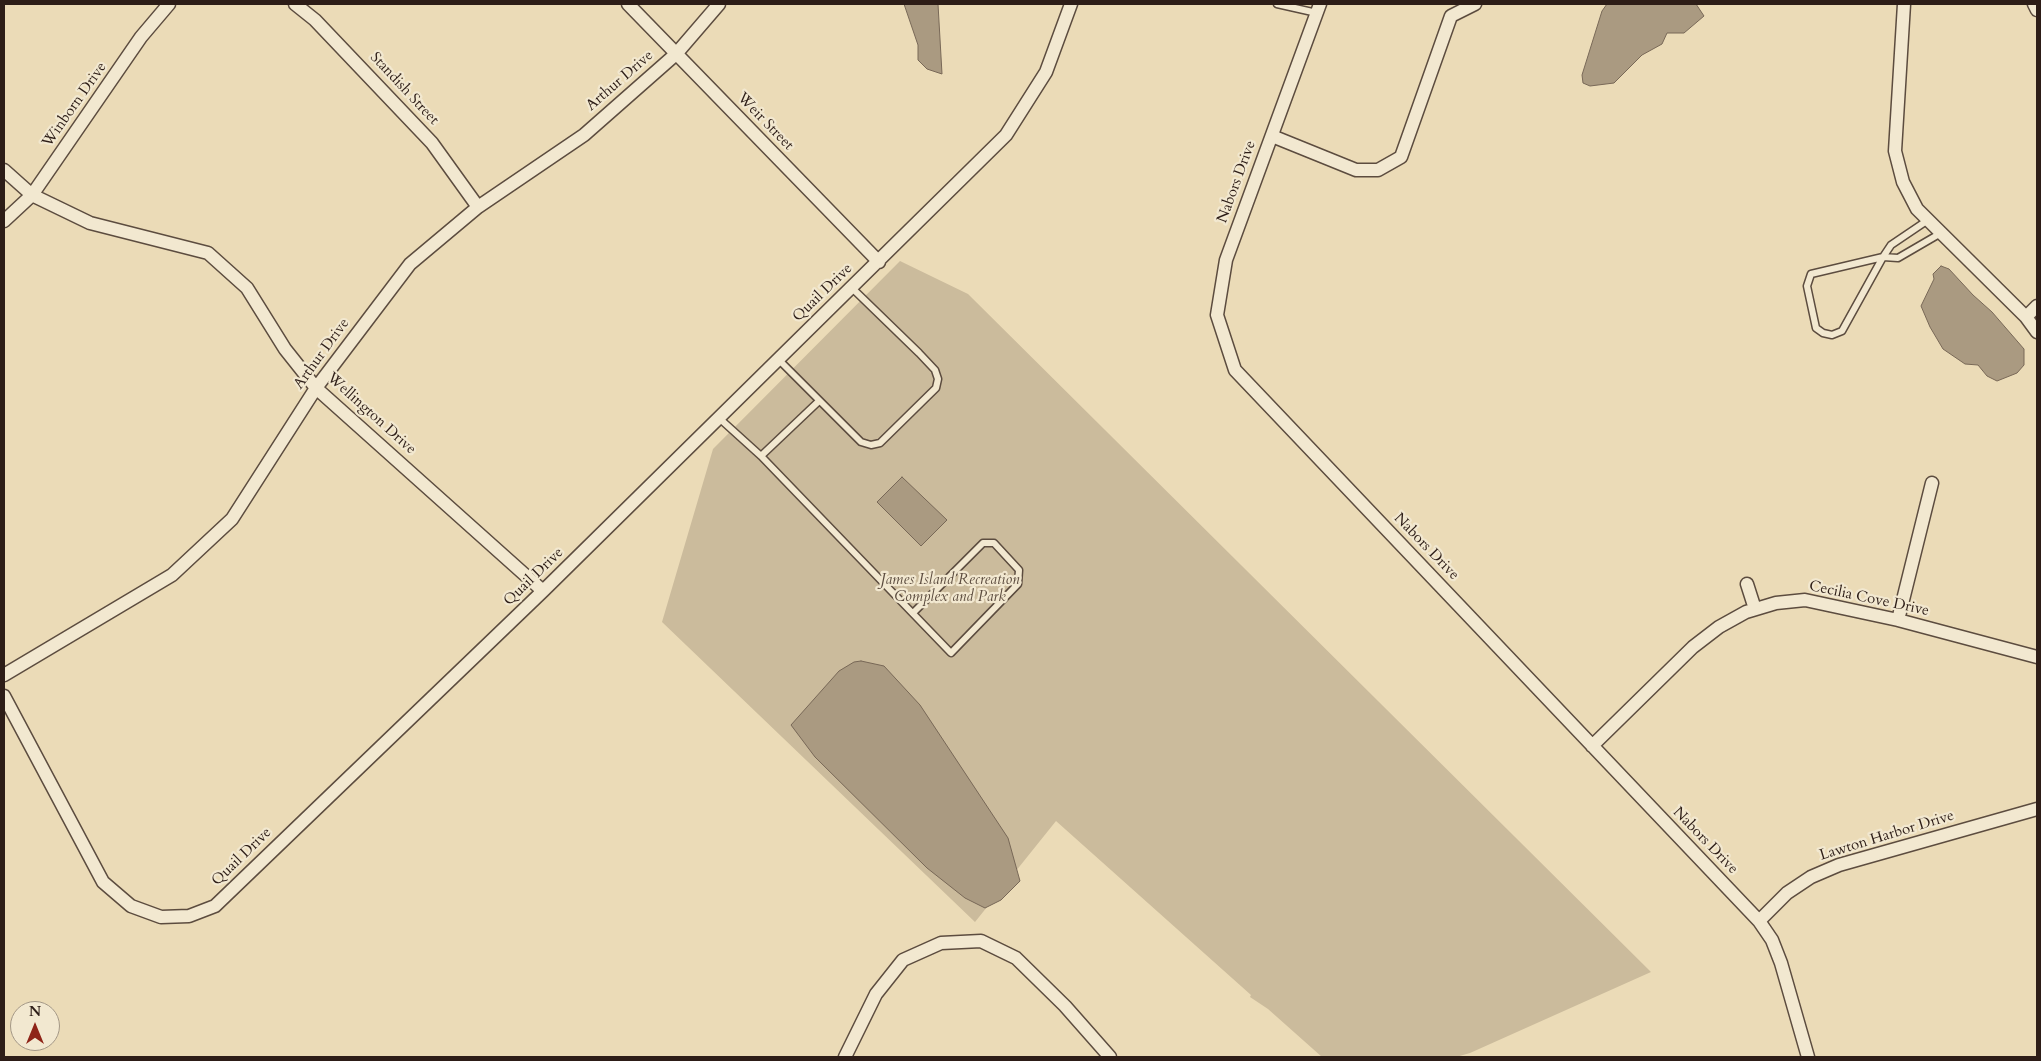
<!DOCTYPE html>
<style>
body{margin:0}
#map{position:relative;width:2041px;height:1061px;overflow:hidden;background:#ebdbb7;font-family:Cardo,serif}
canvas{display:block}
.frame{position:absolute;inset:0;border:5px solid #2d1d17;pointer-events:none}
.north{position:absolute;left:10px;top:1001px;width:50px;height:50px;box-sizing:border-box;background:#f2e8d0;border:1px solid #a39786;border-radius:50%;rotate:0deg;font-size:14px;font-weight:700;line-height:20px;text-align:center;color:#2d1d17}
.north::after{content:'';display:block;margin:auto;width:18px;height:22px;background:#8f2418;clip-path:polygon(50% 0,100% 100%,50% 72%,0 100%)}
</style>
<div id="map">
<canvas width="2041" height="1061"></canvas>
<div class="frame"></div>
<div class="north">N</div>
</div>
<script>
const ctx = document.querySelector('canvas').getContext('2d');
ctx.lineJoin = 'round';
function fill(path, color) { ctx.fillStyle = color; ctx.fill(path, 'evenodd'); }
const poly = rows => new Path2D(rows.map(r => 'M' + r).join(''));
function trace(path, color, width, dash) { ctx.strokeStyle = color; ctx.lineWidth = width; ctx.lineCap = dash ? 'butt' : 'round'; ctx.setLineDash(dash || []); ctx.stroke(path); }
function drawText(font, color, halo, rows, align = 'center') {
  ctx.font = font + ' Cardo,serif'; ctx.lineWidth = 4.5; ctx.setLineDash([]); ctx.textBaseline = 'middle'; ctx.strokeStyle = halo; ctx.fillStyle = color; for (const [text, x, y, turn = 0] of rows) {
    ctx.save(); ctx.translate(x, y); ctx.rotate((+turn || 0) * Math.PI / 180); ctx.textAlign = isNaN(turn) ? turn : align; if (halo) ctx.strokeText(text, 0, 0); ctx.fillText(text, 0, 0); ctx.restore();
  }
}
fill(poly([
 [900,261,968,294,1651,972,1470,1053,1456,1057,1322,1057,1268,1009,1250,997,1251,995,1056,821,975,922,662,622,713,449]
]), '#cbbb9c');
const water = poly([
 [904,4,938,4,942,74,927,69,918,60,918,45,904,4],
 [1607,4,1696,4,1704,16,1684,33,1667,33,1662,44,1642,55,1614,83,1590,86,1583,83,1582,75,1602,11,1607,4],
 [1941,266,1949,269,1973,295,1992,312,2024,349,2024,365,2017,373,1997,381,1987,376,1978,365,1965,364,1943,349,1930,327,1921,306,1934,279,1933,274,1941,266],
 [902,477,947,520,921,546,877,502,902,477],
 [861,661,884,666,920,705,1008,838,1020,881,1001,900,985,908,965,898,927,868,815,757,791,725,839,671,854,662,861,661]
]);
fill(water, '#aa9a81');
trace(water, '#786857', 1);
const service = poly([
 [1277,4,1317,13],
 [1928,220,1891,245,1883,257,1842,331,1832,335,1823,333,1816,328,1807,286,1811,274,1883,257,1898,258,1941,233],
 [779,360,861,442,871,445,880,443,936,388,938,379,935,370,919,353,852,288],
 [719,418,761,456,819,401],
 [761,456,951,653,1018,584,1019,570,994,543,983,543,913,613]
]);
const minor = poly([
 [295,4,315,20,432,143,478,207],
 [628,4,879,262],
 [1320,4,1226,260,1217,315,1235,370,1759,921,1772,940,1781,963,1808,1057],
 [1904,4,1895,151,1903,182,1917,209,2026,317,2037,332],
 [2034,4,2037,10],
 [1272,136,1356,170,1378,170,1401,157,1451,16,1475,4],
 [4,170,32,195,90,223,208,253,247,288,285,349,316,388,543,591],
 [4,221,32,195,141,37,169,4],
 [2026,317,2037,306],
 [1747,584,1755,609],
 [1898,620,1932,483],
 [4,675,172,575,232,519,316,388,410,264,478,207,584,135,676,54,719,4],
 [4,696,103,882,131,906,161,917,189,916,215,906,543,591,1006,135,1046,72,1071,4],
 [1592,746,1693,647,1719,627,1746,612,1776,603,1805,600,1898,620,2037,657],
 [1759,921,1787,893,1811,877,1839,865,2037,809],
 [845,1057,876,994,903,960,941,943,981,941,1016,958,1065,1006,1110,1057]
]);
trace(service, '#5c4c3f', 9);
trace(minor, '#5c4c3f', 15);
trace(service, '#f2e8d0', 6);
trace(minor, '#f2e8d0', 12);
drawText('15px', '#2d1d17', '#f2e8d0', [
 ["Arthur Drive",620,81,-41],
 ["Standish Street",404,89,47],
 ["Winborn Drive",75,105,-55],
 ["Weir Street",765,122,46],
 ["Nabors Drive",1237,182,-70],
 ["Quail Drive",823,293,-44],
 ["Arthur Drive",322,354,-54],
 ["Wellington Drive",371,414,42],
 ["Nabors Drive",1426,547,46],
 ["Quail Drive",534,577,-44],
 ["Cecilia Cove Drive",1869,599,12],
 ["Lawton Harbor Drive",1887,836,-17],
 ["Nabors Drive",1705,841,46],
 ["Quail Drive",242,857,-44]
]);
drawText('italic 15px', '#5c4c3f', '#f2e8d0', [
 ["James Island Recreation",950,581],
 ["Complex and Park",950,598]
]);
</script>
